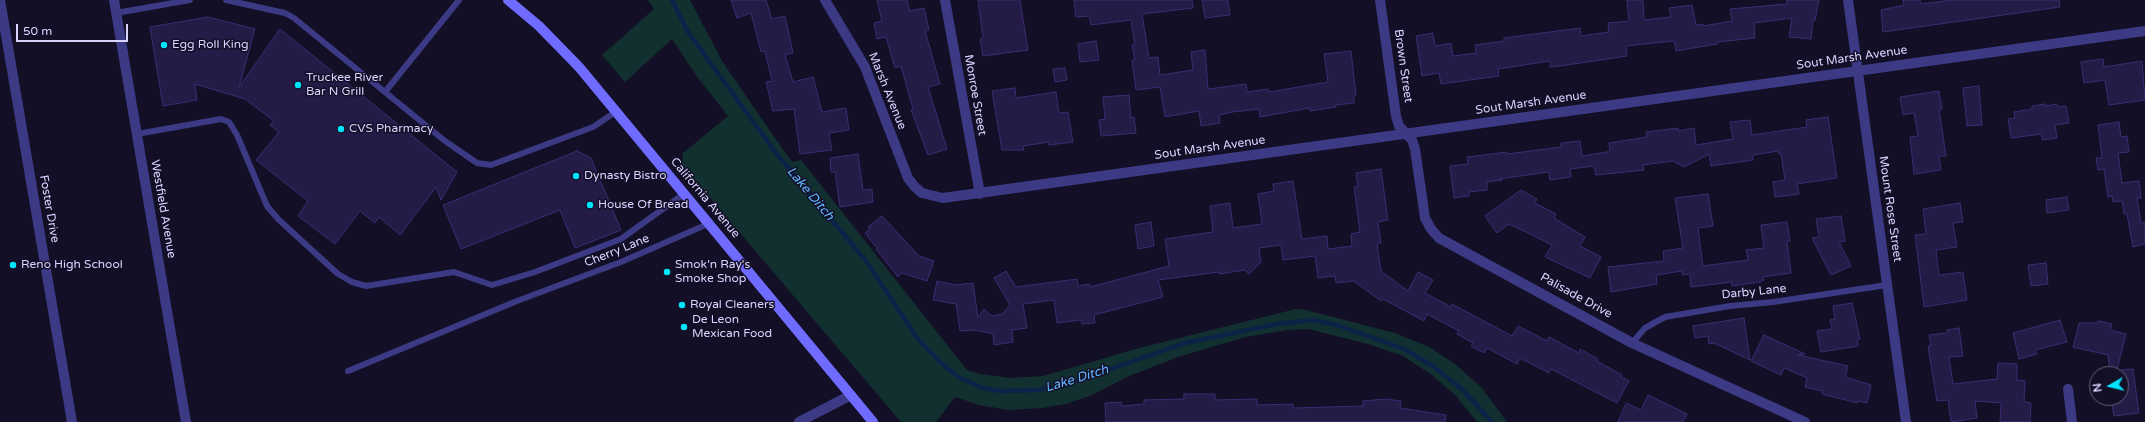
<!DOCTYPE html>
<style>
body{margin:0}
#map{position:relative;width:2145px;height:422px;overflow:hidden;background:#130f26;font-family:"Varela Round",sans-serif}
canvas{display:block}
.north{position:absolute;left:2089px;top:366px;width:40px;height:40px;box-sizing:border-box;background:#130f26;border:1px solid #625e7d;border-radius:50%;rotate:262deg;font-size:11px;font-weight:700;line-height:16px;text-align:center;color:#d9d4ff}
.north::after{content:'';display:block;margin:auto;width:14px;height:18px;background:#00e5ff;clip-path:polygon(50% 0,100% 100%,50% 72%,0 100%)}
.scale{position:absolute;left:16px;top:24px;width:112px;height:18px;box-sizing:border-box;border:2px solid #d9d4ff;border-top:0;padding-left:5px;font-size:12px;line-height:14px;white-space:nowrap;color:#d9d4ff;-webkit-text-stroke:3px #130f26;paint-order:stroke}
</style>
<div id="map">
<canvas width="2145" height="422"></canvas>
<div class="north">N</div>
<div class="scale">50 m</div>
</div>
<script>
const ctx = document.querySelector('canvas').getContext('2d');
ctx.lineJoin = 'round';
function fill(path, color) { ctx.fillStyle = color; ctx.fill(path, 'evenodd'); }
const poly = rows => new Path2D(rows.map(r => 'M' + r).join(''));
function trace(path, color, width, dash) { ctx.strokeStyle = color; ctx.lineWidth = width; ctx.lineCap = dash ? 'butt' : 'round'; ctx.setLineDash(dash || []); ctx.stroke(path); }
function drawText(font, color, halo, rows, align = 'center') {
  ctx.font = font + ' "Varela Round",sans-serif'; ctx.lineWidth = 3; ctx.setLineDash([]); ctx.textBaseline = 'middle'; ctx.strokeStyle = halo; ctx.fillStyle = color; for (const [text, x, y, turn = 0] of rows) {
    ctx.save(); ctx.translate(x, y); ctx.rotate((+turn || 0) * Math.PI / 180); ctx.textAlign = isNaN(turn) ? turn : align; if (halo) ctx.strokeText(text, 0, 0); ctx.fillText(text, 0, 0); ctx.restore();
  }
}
fill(poly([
 [648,0,690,0,722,61,777,141,792,162,801,160,967,370,980,374,1011,378,1043,376,1143,347,1296,309,1306,310,1395,333,1429,347,1455,364,1482,388,1507,422,1477,422,1456,396,1432,375,1403,356,1368,344,1308,329,1287,330,1246,337,1181,356,1129,376,1092,395,1066,404,1042,408,1009,410,979,405,955,397,936,422,901,422,682,165,683,153,728,116,698,78,672,39,625,82,602,55,654,9]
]), '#12302f');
trace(poly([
 [672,0,688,32,776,153,866,261,917,338,940,362,960,378,983,388,1001,391,1037,390,1062,386,1185,343,1277,324,1313,320,1337,325,1404,349,1433,366,1462,389,1492,422]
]), '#0c2248', 4.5);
const building = poly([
 [731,0,766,0,772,19,785,16,793,53,785,55,793,82,813,77,822,112,846,108,849,130,829,133,832,150,800,154,794,109,773,111,766,82,772,81,765,51,761,52,751,13,737,18,731,0],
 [877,0,907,0,910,11,924,8,929,30,925,31,940,84,928,87,947,149,928,155,911,110,913,109,901,66,895,68,886,37,877,39,874,23,882,21,877,0],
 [978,0,1020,0,1028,50,983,56,980,39,983,38,978,0],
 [1074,0,1192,0,1193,8,1142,14,1149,58,1158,57,1160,75,1193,70,1191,52,1205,50,1208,89,1246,84,1247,92,1268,89,1269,92,1328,82,1324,54,1351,51,1356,95,1354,96,1354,103,1335,105,1336,107,1310,111,1310,108,1260,117,1259,109,1232,112,1219,115,1220,123,1201,126,1199,111,1165,117,1160,87,1136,90,1132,60,1135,60,1132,45,1135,45,1131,20,1091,25,1089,16,1076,17,1074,0],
 [1202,0,1228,0,1230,15,1205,18,1202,0],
 [1627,0,1643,0,1644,20,1671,17,1669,8,1692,5,1696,25,1703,24,1703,26,1732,21,1730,9,1787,4,1787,0,1819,0,1815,20,1813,20,1811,39,1789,37,1792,18,1754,23,1755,38,1717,42,1717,44,1676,51,1674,41,1626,46,1627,56,1560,66,1550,67,1550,61,1498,69,1499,76,1441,84,1439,73,1422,76,1416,36,1433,33,1435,46,1451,43,1453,56,1476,53,1475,45,1504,41,1504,38,1580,28,1581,36,1609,32,1608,23,1629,21,1627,0],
 [1903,0,1920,0,1921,4,1952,0,2059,0,2060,7,1883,32,1881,10,1904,5,1903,0],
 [208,17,255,29,239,87,280,29,457,172,441,200,436,187,400,235,379,217,375,223,360,211,335,244,298,216,308,201,256,160,279,132,270,125,274,121,245,99,195,84,197,100,163,106,150,27,208,17],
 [1096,41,1099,60,1080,62,1078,44,1096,41],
 [2103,59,2104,67,2142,61,2145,100,2109,105,2105,80,2084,83,2081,62,2103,59],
 [1065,68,1067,80,1055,82,1053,69,1065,68],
 [1979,86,1982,125,1967,126,1963,88,1979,86],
 [1015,88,1016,98,1056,92,1059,113,1068,112,1073,142,1049,145,1049,142,1023,146,1024,150,1002,150,992,91,1015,88],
 [1939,91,1942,109,1939,109,1946,156,1939,156,1941,170,1914,174,1910,137,1918,136,1914,113,1903,115,1900,97,1939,91],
 [1129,95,1131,118,1134,117,1136,133,1101,136,1099,120,1105,119,1103,97,1129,95],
 [2045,104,2045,106,2057,104,2058,107,2066,106,2069,123,2055,125,2057,138,2042,140,2042,134,2011,138,2008,119,2015,118,2014,112,2032,109,2032,106,2045,104],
 [1828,117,1837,178,1797,184,1799,194,1775,197,1773,182,1785,180,1781,154,1779,154,1778,151,1753,155,1753,160,1711,166,1709,154,1684,167,1673,161,1643,165,1644,170,1596,175,1594,166,1570,169,1571,177,1550,180,1549,172,1499,179,1502,180,1487,182,1487,190,1469,192,1469,196,1454,198,1450,166,1468,164,1467,157,1507,152,1507,154,1561,147,1561,143,1580,141,1582,156,1607,152,1610,150,1609,143,1647,137,1646,132,1678,128,1678,131,1694,128,1696,145,1733,139,1730,122,1750,120,1752,135,1807,127,1806,120,1828,117],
 [2119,122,2121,137,2127,136,2129,152,2118,153,2122,183,2139,181,2141,198,2137,198,2141,223,2145,222,2145,244,2133,247,2127,214,2124,214,2122,201,2113,202,2112,196,2108,197,2104,169,2098,170,2096,158,2102,158,2098,125,2119,122],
 [577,151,591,158,621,230,575,248,560,210,461,249,443,205,577,151],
 [858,154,863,190,872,189,873,202,840,207,835,172,831,172,830,158,858,154],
 [1381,169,1388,220,1378,222,1381,243,1377,244,1381,271,1408,291,1418,272,1433,280,1425,293,1451,307,1452,304,1512,336,1518,326,1547,341,1549,337,1579,353,1580,349,1598,359,1597,361,1622,375,1621,377,1629,381,1617,403,1551,369,1549,373,1520,358,1517,364,1487,348,1484,353,1471,346,1473,343,1457,334,1459,331,1427,314,1424,321,1383,299,1381,301,1354,281,1336,283,1335,276,1318,278,1315,256,1283,260,1281,245,1259,248,1261,262,1249,274,1245,270,1219,274,1219,272,1158,280,1163,297,1094,315,1095,323,1082,324,1081,320,1057,323,1054,300,1023,304,1027,328,1012,330,1013,342,994,345,993,334,990,333,974,330,960,331,956,304,933,300,937,281,955,285,973,283,978,318,984,309,992,316,1002,314,1010,305,994,278,1006,271,1016,287,1077,279,1078,286,1090,284,1090,287,1169,266,1165,239,1213,232,1210,206,1230,203,1233,228,1262,224,1258,194,1274,191,1273,184,1293,181,1302,239,1327,236,1328,249,1352,246,1351,234,1360,232,1354,187,1358,187,1356,173,1381,169],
 [1521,190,1537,199,1535,203,1556,214,1554,218,1585,237,1580,246,1601,257,1590,278,1545,257,1552,245,1526,232,1509,224,1497,233,1485,216,1521,190],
 [1708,194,1713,226,1698,228,1703,266,1748,260,1746,250,1764,248,1761,225,1787,222,1790,241,1787,241,1791,273,1763,277,1764,280,1760,282,1732,286,1732,282,1691,287,1690,274,1682,275,1682,271,1656,275,1657,284,1611,292,1608,267,1664,261,1663,251,1683,248,1675,198,1708,194],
 [2067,197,2069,210,2047,213,2046,200,2067,197],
 [1960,203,1963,222,1953,223,1957,247,1936,250,1939,275,1963,272,1967,300,1924,307,1915,235,1926,234,1923,209,1960,203],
 [882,216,919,256,934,261,927,281,902,273,898,277,876,249,877,248,865,233,870,229,868,227,882,216],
 [1841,216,1845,241,1839,242,1851,266,1831,275,1812,238,1819,237,1816,219,1841,216],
 [1151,222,1154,246,1138,249,1135,225,1151,222],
 [2046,263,2048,284,2031,286,2028,265,2046,263],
 [1852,303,1860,339,1857,340,1858,346,1821,352,1817,331,1832,329,1830,320,1835,319,1833,306,1852,303],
 [1744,318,1750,360,1714,343,1709,344,1708,336,1695,338,1693,326,1744,318],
 [2060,320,2067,342,2035,350,2037,354,2019,359,2013,333,2060,320],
 [2099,321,2112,324,2110,330,2126,334,2116,374,2110,374,2108,355,2073,347,2079,323,2098,323,2099,321],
 [1959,328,1963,356,1949,357,1953,384,1997,379,1998,363,2017,364,2017,380,2025,381,2024,402,2031,403,2030,422,2000,422,2001,403,1975,401,1977,418,1951,422,1948,400,1937,401,1928,346,1931,346,1929,335,1947,333,1947,330,1959,328],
 [1764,335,1805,354,1798,355,1848,366,1845,377,1871,385,1867,403,1858,401,1858,403,1822,394,1823,391,1805,387,1807,378,1784,368,1781,375,1751,361,1764,335],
 [2133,369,2139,413,2114,416,2111,398,2121,398,2121,370,2133,369],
 [1184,394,1215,394,1215,400,1257,399,1257,405,1293,404,1293,408,1363,406,1363,401,1386,399,1401,401,1400,408,1446,415,1445,422,1106,422,1105,403,1121,402,1122,406,1144,404,1144,400,1184,399,1184,394],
 [1648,395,1687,414,1683,422,1618,422,1626,403,1641,410,1648,395]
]);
fill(building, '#241b47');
trace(building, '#3b2d73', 1);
trace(poly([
 [226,0,285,13,294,18,445,141,477,163,491,165,593,127,617,111],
 [116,13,190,0],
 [385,92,459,0],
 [137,134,221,119,229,122,237,135,267,206,278,219,338,274,352,282,366,286,454,272,492,285,535,272,621,239,685,193],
 [1632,343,1645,328,1665,317,1730,306,1773,302,1887,285],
 [348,371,517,301,621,262,710,223]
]), '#3d3a85', 6);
trace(poly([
 [114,0,186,422],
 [825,0,865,67,908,178,914,186,922,193,943,198,2145,31],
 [945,0,980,194],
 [1380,0,1396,116,1399,126,1412,140,1415,149,1425,218,1431,229,1439,238,1632,343,1805,422],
 [1848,0,1906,422],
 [2068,389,2072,422],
 [799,422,851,395]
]), '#3d3a85', 10);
trace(poly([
 [0,0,72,422]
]), '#3d3a85', 10);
trace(poly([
 [508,0,539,26,579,67,873,422]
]), '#6f6bff', 10);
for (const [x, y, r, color] of [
 [164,45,4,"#00e5ff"],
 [298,85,4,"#00e5ff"],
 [341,129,4,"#00e5ff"],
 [576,176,4,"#00e5ff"],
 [590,205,4,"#00e5ff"],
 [13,265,4,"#00e5ff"],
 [667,272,4,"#00e5ff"],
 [682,305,4,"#00e5ff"],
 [684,327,4,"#00e5ff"]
]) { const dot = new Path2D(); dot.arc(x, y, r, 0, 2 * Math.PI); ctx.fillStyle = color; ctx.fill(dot); trace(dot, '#130f26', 1.5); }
drawText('12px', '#d9d4ff', '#130f26', [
 ["Egg Roll King",172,45],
 ["Truckee River",306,78],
 ["Bar N Grill",306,92],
 ["CVS Pharmacy",349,129],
 ["Dynasty Bistro",584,176],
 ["House Of Bread",598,205],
 ["Reno High School",21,265],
 ["Smok'n Ray's",675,265],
 ["Smoke Shop",675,279],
 ["Royal Cleaners",690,305],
 ["De Leon",692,320],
 ["Mexican Food",692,334]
], 'left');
drawText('12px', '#d9d4ff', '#130f26', [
 ["Sout Marsh Avenue",1852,58,-8],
 ["Brown Street",1403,66,82],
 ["Marsh Avenue",887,91,68],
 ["Monroe Street",975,95,80],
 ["Sout Marsh Avenue",1531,103,-8],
 ["Sout Marsh Avenue",1210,148,-8],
 ["California Avenue",705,198,50],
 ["Foster Drive",49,209,80],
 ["Westfield Avenue",163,209,80],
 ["Mount Rose Street",1890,209,82],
 ["Cherry Lane",617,251,-22],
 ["Darby Lane",1754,292,-6],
 ["Palisade Drive",1576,296,29]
]);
drawText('italic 13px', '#62b6ff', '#130f26', [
 ["Lake Ditch",810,194,50],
 ["Lake Ditch",1077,379,-17]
]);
</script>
